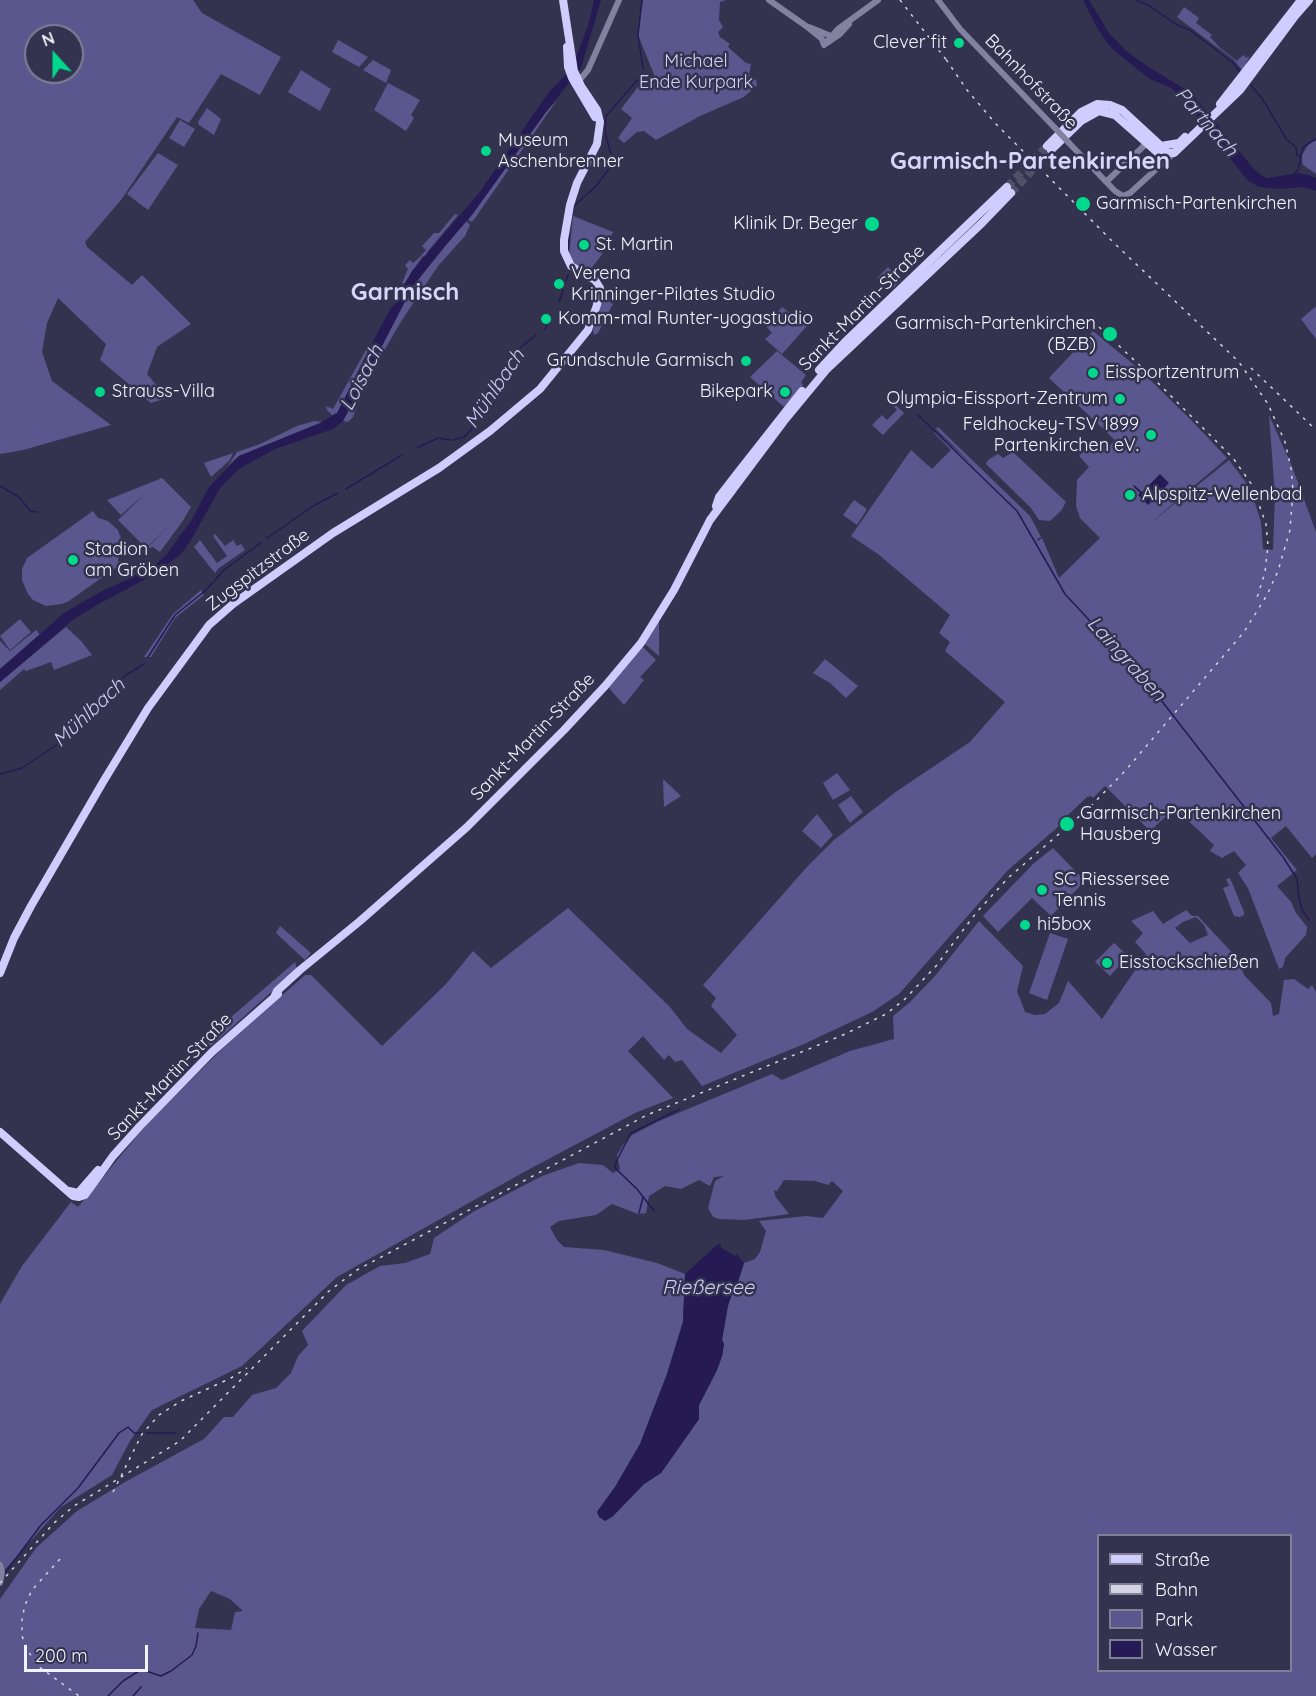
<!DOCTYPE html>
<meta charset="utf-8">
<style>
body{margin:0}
#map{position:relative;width:1316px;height:1696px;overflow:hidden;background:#34334f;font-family:Quicksand,sans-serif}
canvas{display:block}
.legend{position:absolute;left:1097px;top:1534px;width:195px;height:138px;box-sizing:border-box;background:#34334f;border:2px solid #807f95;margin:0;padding:8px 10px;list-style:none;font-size:18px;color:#f2f2fd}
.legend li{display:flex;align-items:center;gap:12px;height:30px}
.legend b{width:30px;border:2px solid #807f95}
.north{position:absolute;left:24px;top:24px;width:60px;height:60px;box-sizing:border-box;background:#34334f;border:2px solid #807f95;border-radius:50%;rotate:339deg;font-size:16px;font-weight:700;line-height:24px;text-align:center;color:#f2f2fd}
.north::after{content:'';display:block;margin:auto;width:21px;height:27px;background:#00d98c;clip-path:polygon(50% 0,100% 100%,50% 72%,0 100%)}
.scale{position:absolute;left:24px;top:1645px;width:124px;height:27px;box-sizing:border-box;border:3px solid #f2f2fd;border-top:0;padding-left:8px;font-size:18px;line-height:21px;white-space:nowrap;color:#f2f2fd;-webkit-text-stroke:4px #34334f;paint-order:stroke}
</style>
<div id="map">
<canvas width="1316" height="1696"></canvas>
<ul class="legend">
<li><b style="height:8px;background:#cecdfe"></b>Straße</li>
<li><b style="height:8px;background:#d3d3e1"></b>Bahn</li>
<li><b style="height:16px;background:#5a568e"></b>Park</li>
<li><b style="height:16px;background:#251a54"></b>Wasser</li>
</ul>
<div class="north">N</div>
<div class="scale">200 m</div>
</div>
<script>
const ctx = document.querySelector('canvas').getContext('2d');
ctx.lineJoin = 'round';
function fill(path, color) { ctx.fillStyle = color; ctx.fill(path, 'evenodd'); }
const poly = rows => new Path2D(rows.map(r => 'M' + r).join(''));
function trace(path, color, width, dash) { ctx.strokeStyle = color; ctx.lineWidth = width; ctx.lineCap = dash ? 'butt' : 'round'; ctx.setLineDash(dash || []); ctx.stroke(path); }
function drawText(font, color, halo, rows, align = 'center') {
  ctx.font = font + ' Quicksand,sans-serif'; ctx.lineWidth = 5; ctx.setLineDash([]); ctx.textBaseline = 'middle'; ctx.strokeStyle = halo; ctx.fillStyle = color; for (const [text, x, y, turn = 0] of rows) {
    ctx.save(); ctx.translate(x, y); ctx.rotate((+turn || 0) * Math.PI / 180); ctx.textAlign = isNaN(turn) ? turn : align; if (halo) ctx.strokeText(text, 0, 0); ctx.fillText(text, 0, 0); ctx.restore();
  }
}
fill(poly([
 [0,0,193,0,202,13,281,57,260,95,221,74,189,123,177,117,121,200,85,242,87,247,132,285,142,275,191,324,157,347,147,374,167,398,151,403,100,360,106,344,58,298,47,323,42,352,52,381,111,425,23,450,0,454],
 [36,36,72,36,72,72,36,72],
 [643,0,726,0,720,2,719,20,723,27,718,32,720,37,730,44,728,47,746,63,751,64,749,75,756,80,757,85,744,97,700,116,656,140,644,131,637,132,624,143,618,138,632,118,621,109,641,83,655,77,638,35],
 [1184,7,1199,18,1196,23,1212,35,1210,37,1220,48,1237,61,1243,55,1247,58,1248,56,1249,58,1246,63,1248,65,1242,70,1234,60,1177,17],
 [338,40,368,57,359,67,332,52],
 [373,60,391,70,386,83,363,70],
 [301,70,331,89,320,111,288,92],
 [388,83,420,100,411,115,414,118,406,131,374,110],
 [557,100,473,221,471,222,468,219,546,112],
 [207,108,221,119,214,135,199,125,198,122],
 [180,120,195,129,184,147,169,138],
 [1316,140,1316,174,1303,165,1302,160,1302,155,1310,142],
 [158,153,178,165,148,210,127,194],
 [455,214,458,215,428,251,426,255,422,257,404,284,402,283,408,269,405,265,410,260,413,263,419,258,426,250,422,246,434,233,439,233],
 [573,216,613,232,601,256,589,271,572,262,569,255],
 [466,221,470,225,465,236,438,266,402,320,365,383,353,417,348,422,343,421,413,286],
 [888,267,901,280,890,291,877,278],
 [603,298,613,304,598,333,594,335,593,331],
 [782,307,807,326,782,354,765,339,772,333,766,326],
 [1315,307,1316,308,1316,339,1301,319],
 [1093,331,1139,369,1191,420,1227,458,1147,526,1229,460,1250,488,1261,522,1263,549,1273,550,1275,495,1269,415,1291,464,1316,532,1316,854,1312,858,1286,826,1271,838,1297,870,1277,886,1291,902,1296,913,1307,927,1306,935,1285,958,1283,967,1279,969,1248,888,1238,873,1246,865,1234,851,1222,858,1210,851,1214,845,1175,808,1150,831,1105,786,1093,798,1091,796,1087,797,1065,818,1066,820,1008,870,899,994,872,1012,804,1044,702,1086,682,1060,675,1062,669,1055,664,1060,643,1036,628,1051,673,1098,635,1113,524,1172,337,1277,242,1366,152,1410,130,1441,112,1475,61,1507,0,1575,0,1304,22,1266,71,1202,78,1207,147,1124,223,1048,305,975,311,975,382,1046,446,984,473,951,491,968,568,908,670,1007,687,1029,721,1053,737,1035,711,1006,716,998,703,985,806,868,834,840,897,791,970,742,1005,702,945,651,950,642,939,633,950,615,878,554,851,536,911,450,932,469,951,450,934,433,935,431,974,466,936,429,938,427,1030,516,1041,537,1037,539,1038,541,1042,538,1059,578,1100,538,1080,518,1076,506,1077,480,1089,467,1079,456,1096,439,1102,445,1106,444,1109,447,1115,440,1049,378],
 [367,348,369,349,342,404,337,413,332,415,327,410,326,406,333,409],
 [777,351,806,375,801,382,803,385,784,407,750,377],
 [890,400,904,413,883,435,872,425,882,415,887,420,897,410,889,401],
 [314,421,323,422,239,456,228,466,237,452,260,444,297,426],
 [1013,452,1066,502,1061,511,1050,521,1039,520,1031,508,986,464,988,460,998,454,1003,458],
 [233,453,230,460,211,477,204,463],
 [162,478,191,507,182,522,160,552,153,547,146,549,173,522,146,548,118,520,147,492,121,515,107,500],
 [854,500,867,509,857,525,843,515],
 [93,511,98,518,108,521,118,530,122,542,118,561,121,564,69,601,62,604,46,606,33,600,28,594,22,580,22,569,27,558],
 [215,534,225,546,233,540,237,546,241,544,245,550,219,568,215,573,194,547,200,540,217,563,227,556,213,536],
 [201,590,204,595,175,618,151,657,144,657,173,614],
 [20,619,31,632,10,650,0,636],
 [659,619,659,656,644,643],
 [66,627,81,641,92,655,54,670,51,662,26,671,24,669,0,690,0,682],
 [36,630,40,635,0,669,0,641,10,651],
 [642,646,656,660,640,677,644,680,624,705,608,687],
 [825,659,858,686,846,698,830,683,813,673],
 [837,773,850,790,833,800,823,783],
 [663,779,681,796,664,807],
 [851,796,863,812,850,823,838,805],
 [817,814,833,835,821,848,802,831],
 [1053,848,1085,881,1051,916,1032,898,998,932,983,916,1033,864],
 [1230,878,1244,912,1244,915,1240,917,1234,916,1223,888,1229,886,1226,879],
 [1186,910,1192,916,1198,916,1238,959,1244,975,1271,1003,1273,1016,1279,1014,1284,980,1294,979,1308,989,1312,985,1316,992,1316,1696,0,1696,0,1599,36,1548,77,1511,125,1482,204,1439,224,1417,233,1417,252,1395,276,1388,291,1373,298,1356,308,1345,302,1331,346,1285,380,1266,405,1263,430,1254,434,1238,473,1212,542,1176,579,1163,603,1165,613,1173,620,1169,617,1155,623,1145,632,1135,659,1121,772,1074,782,1080,850,1051,894,1039,893,1016,909,1003,935,976,979,921,1023,966,1017,991,1025,1012,1035,1015,1045,1014,1059,1003,1068,981,1102,1019,1146,954,1135,942,1143,933,1131,921,1153,911,1163,924],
 [1196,917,1204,925,1208,935,1190,943,1175,928,1183,922],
 [724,1176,715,1181,708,1208,713,1217,719,1219,744,1220,789,1214,775,1196,774,1190,777,1191,784,1180,815,1181,828,1185,832,1181,843,1191,823,1218,806,1216,759,1221,766,1231,760,1252,755,1259,744,1263,734,1294,732,1294,728,1306,723,1333,722,1340,724,1344,722,1356,717,1370,699,1405,699,1419,661,1473,644,1484,612,1517,597,1512,615,1487,640,1444,667,1374,683,1322,685,1274,657,1263,604,1250,564,1247,557,1240,550,1227,559,1221,596,1215,612,1204,638,1214,646,1213,649,1196,665,1186,681,1189,699,1180,710,1186,714,1177],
 [1098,1536,1290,1536,1290,1670,1098,1670],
 [211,1591,230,1599,243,1611,235,1612,231,1630,195,1628,199,1609],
 [280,926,311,953,305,960,276,933],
 [1050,933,1068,939,1047,1000,1029,993],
 [1114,943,1128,956,1110,976,1095,962],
 [295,962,297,969,212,1045,203,1046,223,1024]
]), '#5a568e');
fill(poly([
 [594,0,601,0,581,68,546,112,472,215,443,248,413,286,343,421,333,429,275,449,239,469,220,488,191,540,181,554,153,575,97,605,74,619,0,682,0,669,64,613,102,591,133,577,157,563,166,555,191,521,209,487,239,456,320,423,337,413,381,326,391,308,396,303,396,300,412,271,479,193,549,92,572,68,588,26],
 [1083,0,1089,0,1109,33,1125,50,1147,66,1191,93,1253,168,1262,176,1268,178,1299,173,1309,175,1316,178,1316,191,1304,187,1280,189,1259,187,1247,180,1183,98,1171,88,1150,79,1118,54,1108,44,1096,26],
 [1160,474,1169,483,1148,505,1138,495,1140,493,1133,486,1134,485,1142,492],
 [718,1244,722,1244,720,1247,735,1256,737,1254,744,1263,734,1294,732,1294,728,1305,722,1340,724,1344,722,1356,717,1370,699,1405,699,1419,661,1473,644,1484,612,1517,605,1521,599,1517,597,1512,615,1487,640,1444,667,1374,683,1322,685,1274]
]), '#251a54');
trace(poly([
 [642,0,638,35,643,69],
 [1136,0,1148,5,1177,25,1190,30,1233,63,1240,72],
 [1251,85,1263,100,1287,140,1296,147,1297,155,1301,157],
 [605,131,606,116,640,77],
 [1294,174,1298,170,1303,147,1316,139],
 [572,215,574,206,596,186,611,166,612,158,605,132],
 [568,249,569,235],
 [559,302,568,275],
 [545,329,552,317],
 [918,415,1017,511,1065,594,1103,635,1135,662,1151,683,1161,700,1283,857,1297,879,1299,898,1302,910,1309,920],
 [453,440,464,437,471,430,487,392,521,347,536,335],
 [417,448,438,438,451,440],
 [0,486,19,497,30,511,37,512],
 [346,489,402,455],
 [267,538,313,506,338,493],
 [148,657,175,615,205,591,224,570,262,542],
 [0,774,22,768,61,742,83,725,97,699,126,675,144,664],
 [654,1211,637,1189,615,1168,616,1162,631,1133,680,1109],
 [639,1213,643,1197],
 [146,1433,175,1433],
 [5,1573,41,1525,78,1488,119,1433,128,1427,134,1433,141,1433],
 [108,1696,123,1681,139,1671,143,1670,161,1676,171,1671,192,1655,196,1646,198,1633],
 [133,1696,141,1687]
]), '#251a54', 1.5);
trace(poly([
 [1007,187,1047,146],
 [1011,193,1051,150]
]), '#505069', 8, [8, 4]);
trace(poly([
 [769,0,806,26,822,39,824,45],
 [938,0,960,29,1055,128],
 [809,27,831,36],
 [827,43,840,34,849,24],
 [824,45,838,29,878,0],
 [577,83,588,70,619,0],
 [1069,143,1115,191,1123,196,1130,193,1174,153],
 [1106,182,1149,141],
 [0,1565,2,1572,0,1583]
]), '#82819f', 6);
trace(poly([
 [567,47,568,67,572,78,595,117],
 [1220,104,1301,0],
 [1047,146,1081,112,1097,104,1110,105,1122,110,1161,146,1179,143,1185,137],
 [1051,150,1081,121,1099,111,1115,115,1158,153,1174,153,1240,90,1295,16,1309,0],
 [819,370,845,342,1007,187],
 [716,506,719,497,736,475,802,391],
 [0,973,14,938,31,906,103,782,148,708,209,625,233,604,333,533,439,468,490,431,540,389,588,330,597,305,600,288,595,280,571,266,564,251,564,240,570,205,577,183,597,144,600,122,597,110,581,86,574,71,563,0],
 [275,995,277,991,300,970,360,921,467,827,564,730,605,686,641,643,674,590,710,520,784,421,827,369,982,223,1011,193],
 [0,1132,73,1196,79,1197,85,1195,113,1156,140,1126,212,1052,278,994],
 [69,1191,78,1193,98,1170]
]), '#cecdfe', 8);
trace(poly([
 [900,0,948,62],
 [1099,327,1150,375,1233,458,1252,485,1266,524,1268,546,1265,572,1258,595,1254,602],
 [1251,368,1316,430],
 [113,1492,142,1434,159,1415,181,1401,231,1378,247,1368],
 [60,1559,32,1590,25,1605,22,1619,22,1636,28,1651,38,1666,79,1696],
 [0,1583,54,1523,74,1506,180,1441,329,1291,357,1270,647,1115,843,1035,886,1014,905,999,936,966,976,913,1008,878,1089,808,1125,771,1244,632,1267,595,1278,571,1290,530,1293,490,1291,468,1285,442,1268,404,1239,362,1114,243,996,124,967,90,943,55]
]), '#d3d3e1', 1.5, [3, 6]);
trace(poly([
 [1055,128,1069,143]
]), '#82819f', 6);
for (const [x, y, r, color] of [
 [959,43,6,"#00d98c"],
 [486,151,6,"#00d98c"],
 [1083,204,8,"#00d98c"],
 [872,224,8,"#00d98c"],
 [584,245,6,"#00d98c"],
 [559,284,6,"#00d98c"],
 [546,319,6,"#00d98c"],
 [1110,334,8,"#00d98c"],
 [746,361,6,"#00d98c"],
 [1093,373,6,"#00d98c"],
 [100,392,6,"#00d98c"],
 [785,392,6,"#00d98c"],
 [1120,399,6,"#00d98c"],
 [1151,435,6,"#00d98c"],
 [1130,495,6,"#00d98c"],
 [73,560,6,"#00d98c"],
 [1067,824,8,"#00d98c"],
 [1042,890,6,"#00d98c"],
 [1025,925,6,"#00d98c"],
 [1107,963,6,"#00d98c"]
]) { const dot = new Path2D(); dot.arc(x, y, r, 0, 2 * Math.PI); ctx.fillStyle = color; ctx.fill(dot); trace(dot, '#34334f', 2); }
drawText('18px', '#f2f2fd', '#34334f', [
 ["Clever fit",947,43,"right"],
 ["Museum",498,141],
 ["Aschenbrenner",498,162],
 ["Garmisch-Partenkirchen",1096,204],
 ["Klinik Dr. Beger",858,224,"right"],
 ["St. Martin",596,245],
 ["Verena",571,274],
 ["Krinninger-Pilates Studio",571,295],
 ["Komm-mal Runter-yogastudio",558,319],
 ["Garmisch-Partenkirchen",1096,324,"right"],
 ["(BZB)",1096,345,"right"],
 ["Grundschule Garmisch",734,361,"right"],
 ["Eissportzentrum",1105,373],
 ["Strauss-Villa",112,392],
 ["Bikepark",773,392,"right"],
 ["Olympia-Eissport-Zentrum",1108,399,"right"],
 ["Feldhockey-TSV 1899",1139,425,"right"],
 ["Partenkirchen eV.",1139,446,"right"],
 ["Alpspitz-Wellenbad",1142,495],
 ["Stadion",85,550],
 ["am Gröben",85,571],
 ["Garmisch-Partenkirchen",1080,814],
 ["Hausberg",1080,835],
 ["SC Riessersee",1054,880],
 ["Tennis",1054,901],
 ["hi5box",1037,925],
 ["Eisstockschießen",1119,963]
], 'left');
drawText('18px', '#d0cff5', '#34334f', [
 ["Michael",696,62],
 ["Ende Kurpark",696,83]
]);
drawText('18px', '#f2f2fd', '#34334f', [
 ["Bahnhofstraße",1031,82,46],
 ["Sankt-Martin-Straße",862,308,-45],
 ["Zugspitzstraße",258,570,-37],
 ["Sankt-Martin-Straße",533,737,-46],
 ["Sankt-Martin-Straße",170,1077,-46]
]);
drawText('italic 20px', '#cccbf1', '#34334f', [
 ["Partnach",1206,122,49],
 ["Loisach",362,378,-63],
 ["Mühlbach",495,389,-56],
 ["Laingraben",1126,659,48],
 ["Mühlbach",89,713,-43],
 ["Rießersee",708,1288]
]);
drawText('bold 24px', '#d6d6fa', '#34334f', [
 ["Garmisch-Partenkirchen",1030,162],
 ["Garmisch",405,293]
]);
</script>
